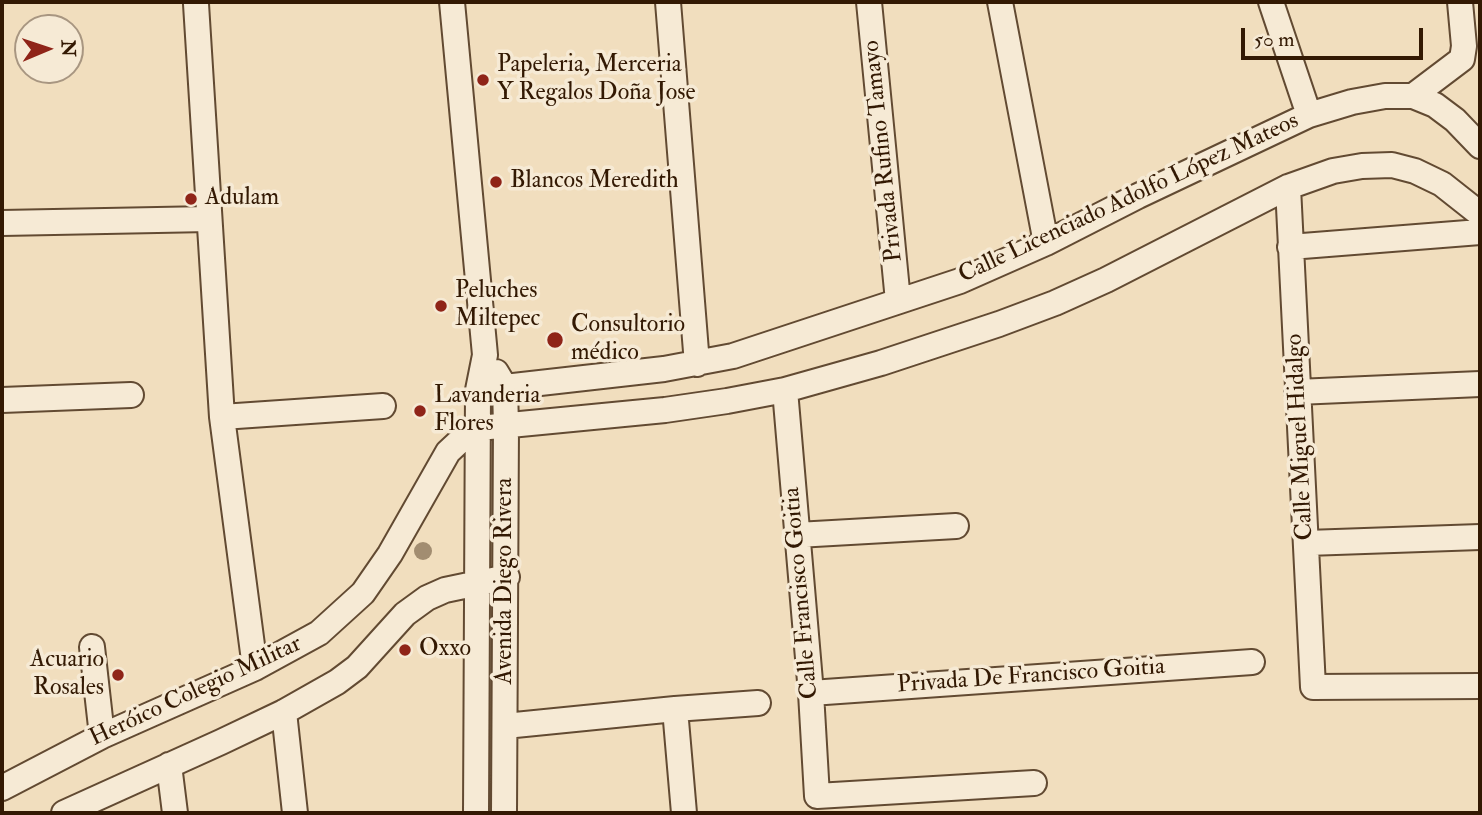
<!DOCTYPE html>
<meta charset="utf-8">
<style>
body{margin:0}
#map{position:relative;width:1482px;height:815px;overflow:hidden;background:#f1debe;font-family:"IM FELL Double Pica",serif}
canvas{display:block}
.frame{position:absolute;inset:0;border:4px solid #331903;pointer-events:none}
.north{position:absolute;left:14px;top:14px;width:70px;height:70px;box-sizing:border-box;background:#f6ead5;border:2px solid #a89681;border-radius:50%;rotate:88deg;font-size:19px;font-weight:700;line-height:28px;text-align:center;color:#331903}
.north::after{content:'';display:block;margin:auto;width:24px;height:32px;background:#8f2418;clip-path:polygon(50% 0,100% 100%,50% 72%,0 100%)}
.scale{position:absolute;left:1241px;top:28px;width:182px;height:32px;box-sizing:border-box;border:4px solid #331903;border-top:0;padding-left:9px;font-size:21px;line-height:24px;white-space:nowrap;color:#331903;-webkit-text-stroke:5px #f6ead5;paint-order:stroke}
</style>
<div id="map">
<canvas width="1482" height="815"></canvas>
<div class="frame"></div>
<div class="north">N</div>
<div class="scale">50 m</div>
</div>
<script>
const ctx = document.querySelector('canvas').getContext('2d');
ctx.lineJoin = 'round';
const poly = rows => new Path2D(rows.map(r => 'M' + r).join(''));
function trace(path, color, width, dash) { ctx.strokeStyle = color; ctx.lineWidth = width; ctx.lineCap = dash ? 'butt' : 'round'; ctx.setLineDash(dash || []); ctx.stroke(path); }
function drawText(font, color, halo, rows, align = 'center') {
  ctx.font = font + ' "IM FELL Double Pica",serif'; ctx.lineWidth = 7; ctx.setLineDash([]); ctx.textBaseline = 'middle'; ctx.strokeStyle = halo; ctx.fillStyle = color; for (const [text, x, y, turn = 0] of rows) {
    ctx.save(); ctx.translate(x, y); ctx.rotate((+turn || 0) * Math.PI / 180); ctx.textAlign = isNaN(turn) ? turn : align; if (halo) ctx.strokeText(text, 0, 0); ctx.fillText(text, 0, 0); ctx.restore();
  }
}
const minor = poly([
 [452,2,485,355,478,390,476,813],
 [668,2,697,364],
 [869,2,898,301],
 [1000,2,1046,243],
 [1271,2,1309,115],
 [196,4,222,417,255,668],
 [1413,96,1462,59,1464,46,1460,2],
 [1288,187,1313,687,1480,686],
 [2,223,209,219],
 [1290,247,1480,232],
 [496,372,505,387,506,426,504,813],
 [478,390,664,369,733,356,960,281,1046,243,1138,196,1309,115,1352,102,1385,96,1413,96,1435,105,1455,120,1480,146],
 [785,390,811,693,817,796,1034,783],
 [1297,392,1480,384],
 [2,400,131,395],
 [222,417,383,406],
 [797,535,956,526],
 [1307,543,1480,537],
 [92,647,102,736],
 [811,693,1252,662],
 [675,709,684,813],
 [284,712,295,813],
 [505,726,675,709,758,703],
 [169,765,175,813],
 [2,788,102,736,255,668,319,633,363,593,390,554,448,452,462,439,479,428,665,410,727,401,785,390,881,363,999,324,1055,303,1106,280,1288,187,1333,171,1362,166,1392,165,1415,171,1442,184,1480,214],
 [64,813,221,742,284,712,337,682,357,667,405,614,427,598,445,590,507,577]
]);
trace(minor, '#624a32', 28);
trace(minor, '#f6ead5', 24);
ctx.fillStyle = '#a28d71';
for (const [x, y] of [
 [423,551]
]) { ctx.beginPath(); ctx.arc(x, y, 9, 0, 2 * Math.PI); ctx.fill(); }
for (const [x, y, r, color] of [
 [483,80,7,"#8f2418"],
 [496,182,7,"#8f2418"],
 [191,199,7,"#8f2418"],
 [441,306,7,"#8f2418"],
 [555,340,9,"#8f2418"],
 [420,411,7,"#8f2418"],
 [405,650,7,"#8f2418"],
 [118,675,7,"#8f2418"]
]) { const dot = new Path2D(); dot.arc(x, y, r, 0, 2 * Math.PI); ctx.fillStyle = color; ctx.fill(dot); trace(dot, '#f6ead5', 2.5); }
drawText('24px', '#331903', '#f6ead5', [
 ["Papeleria, Merceria",497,66],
 ["Y Regalos Doña Jose",497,94],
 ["Blancos Meredith",510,182],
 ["Adulam",205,199],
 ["Peluches",455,292],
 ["Miltepec",455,320],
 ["Consultorio",571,326],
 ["médico",571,354],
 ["Lavanderia",434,397],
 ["Flores",434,425],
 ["Oxxo",419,650],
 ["Acuario",104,661,"right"],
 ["Rosales",104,689,"right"]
], 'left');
drawText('24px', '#331903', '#f6ead5', [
 ["Privada Rufino Tamayo",884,151,-96],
 ["Calle Licenciado Adolfo López Mateos",1129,199,-25],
 ["Calle Miguel Hidalgo",1301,437,-93],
 ["Avenida Diego Rivera",506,581,-90],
 ["Calle Francisco Goitia",802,593,-95],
 ["Privada De Francisco Goitia",1031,677,-4],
 ["Heróico Colegio Militar",196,692,-25]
]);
</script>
